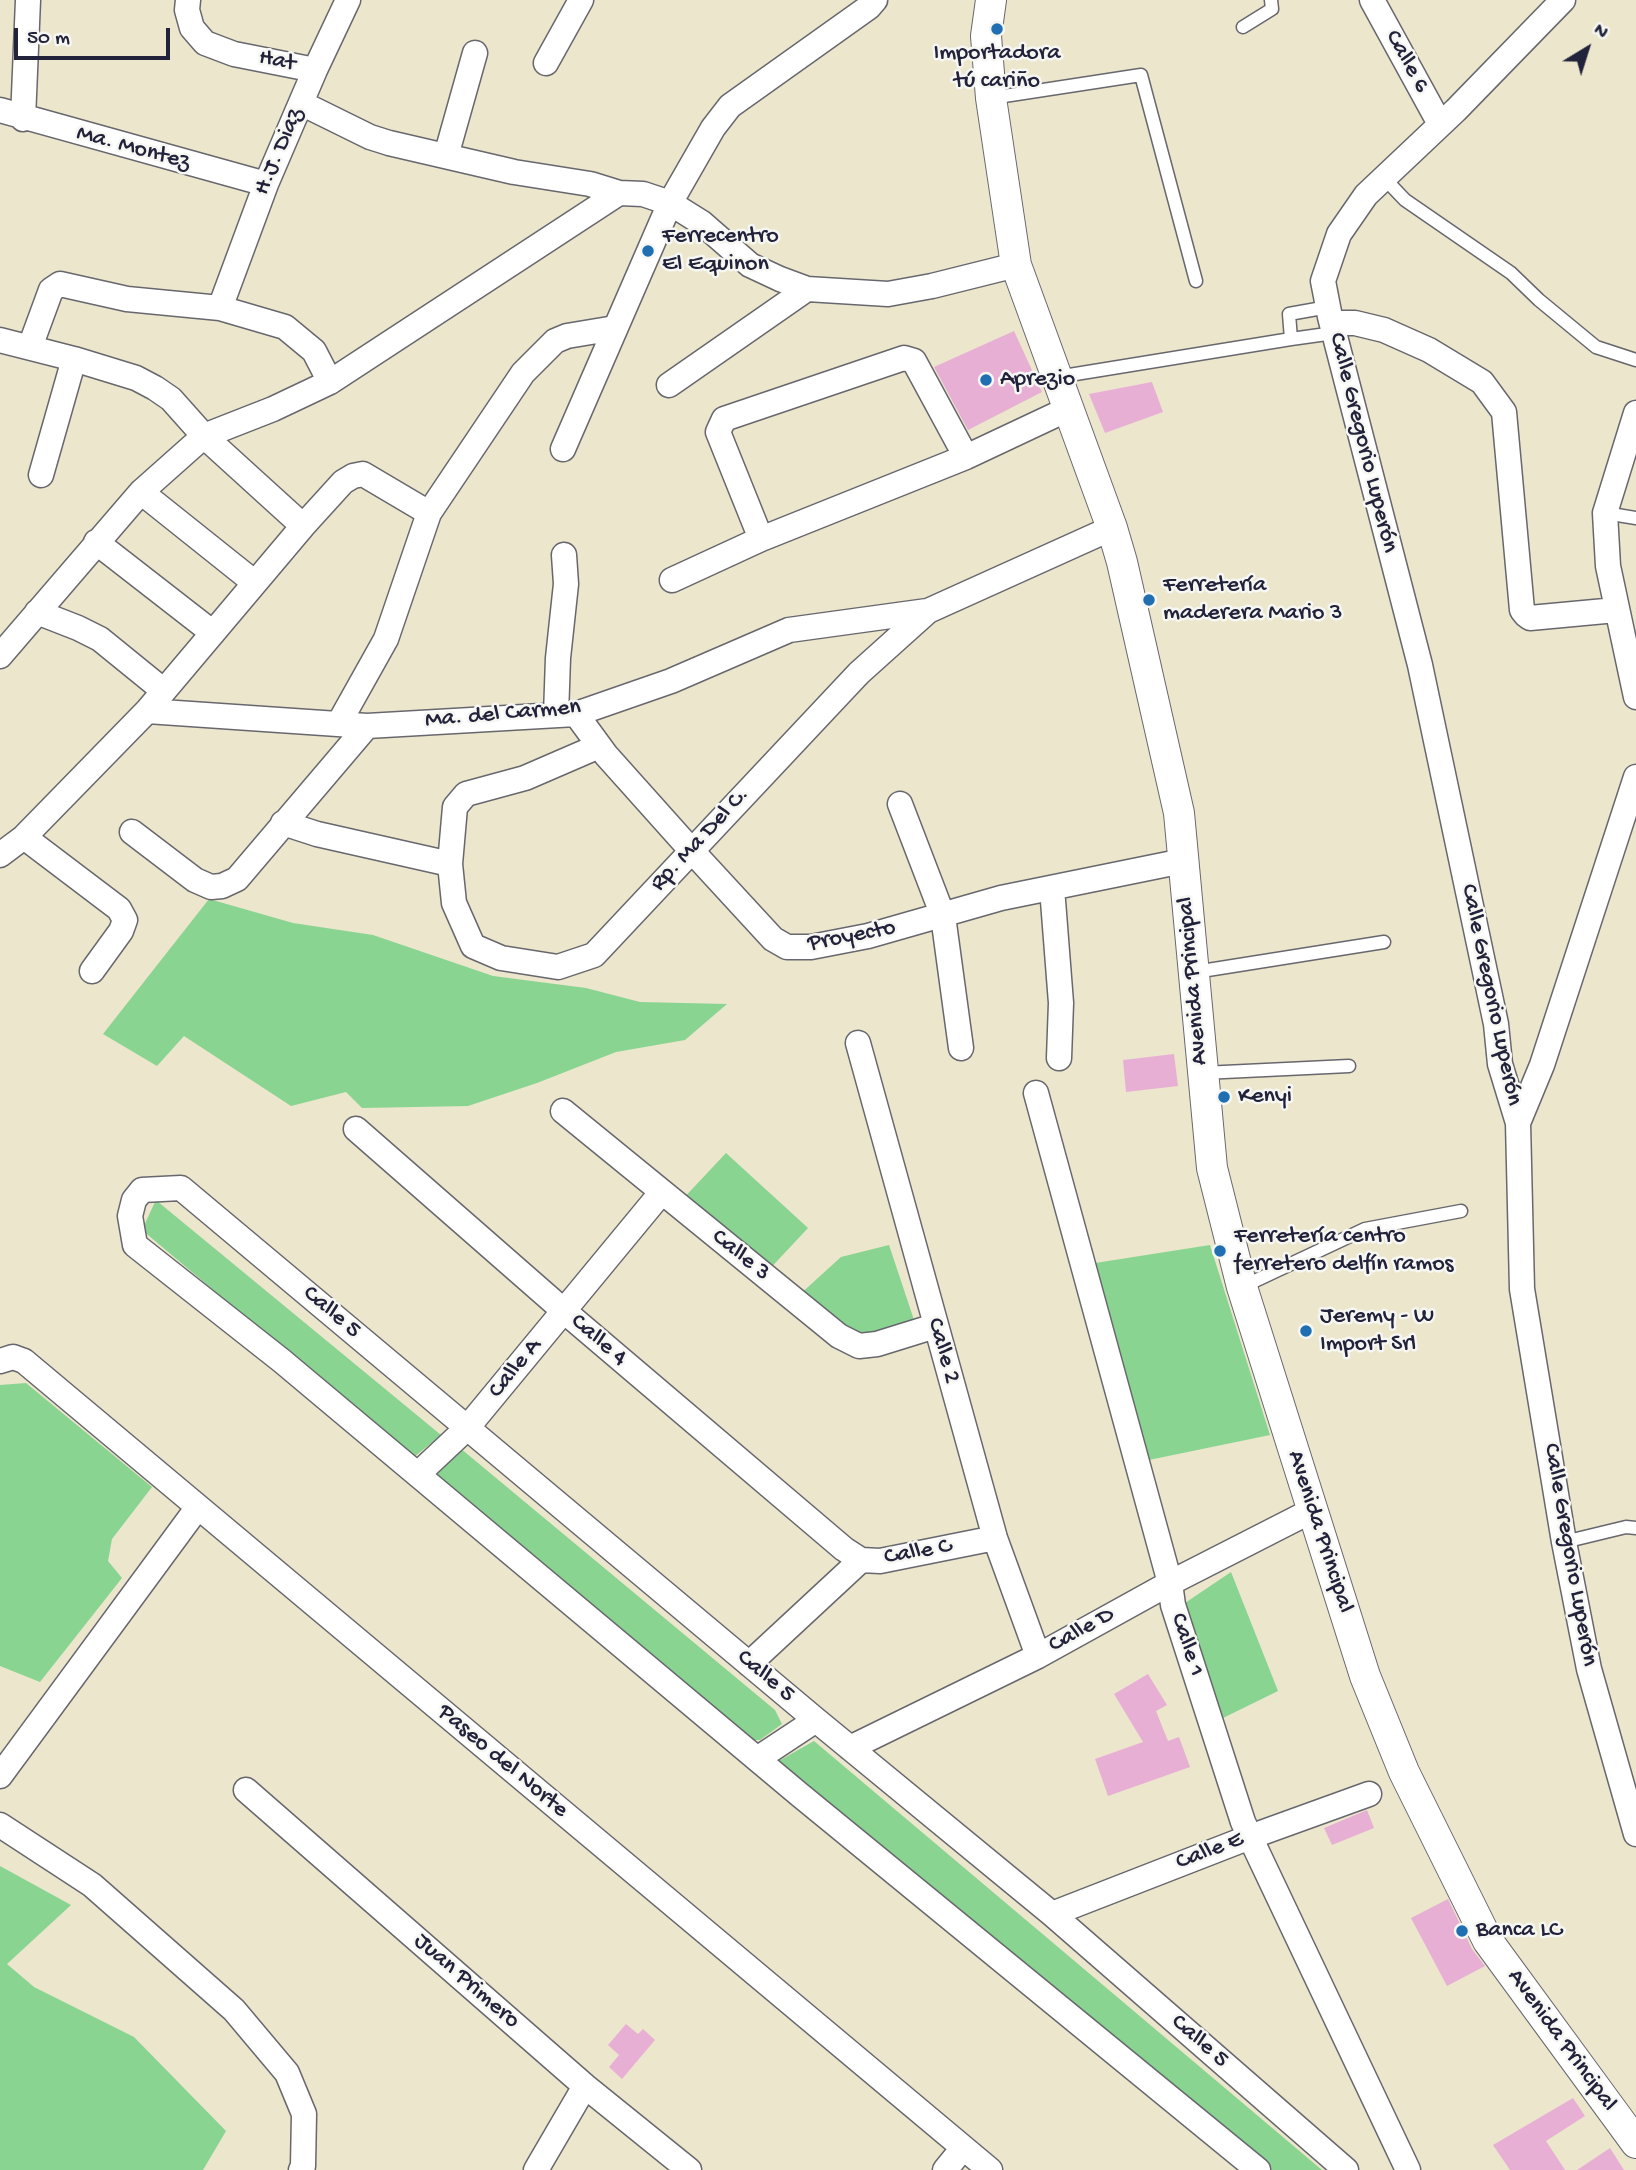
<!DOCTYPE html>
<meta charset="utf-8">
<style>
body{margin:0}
#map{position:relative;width:1636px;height:2170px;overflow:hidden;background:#ebe6cc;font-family:"Gochi Hand",sans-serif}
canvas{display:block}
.north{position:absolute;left:1552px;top:14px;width:70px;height:70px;-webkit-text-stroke:5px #f6f6f2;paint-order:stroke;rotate:38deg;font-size:19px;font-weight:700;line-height:28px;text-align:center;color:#22223b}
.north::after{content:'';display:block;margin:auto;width:24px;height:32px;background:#22223b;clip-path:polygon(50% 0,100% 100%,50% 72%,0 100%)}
.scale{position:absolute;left:14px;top:28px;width:156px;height:32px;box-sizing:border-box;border:4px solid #22223b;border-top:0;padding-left:9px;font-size:21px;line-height:24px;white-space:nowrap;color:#22223b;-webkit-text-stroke:5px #f6f6f2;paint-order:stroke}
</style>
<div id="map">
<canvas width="1636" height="2170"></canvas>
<div class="north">N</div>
<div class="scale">50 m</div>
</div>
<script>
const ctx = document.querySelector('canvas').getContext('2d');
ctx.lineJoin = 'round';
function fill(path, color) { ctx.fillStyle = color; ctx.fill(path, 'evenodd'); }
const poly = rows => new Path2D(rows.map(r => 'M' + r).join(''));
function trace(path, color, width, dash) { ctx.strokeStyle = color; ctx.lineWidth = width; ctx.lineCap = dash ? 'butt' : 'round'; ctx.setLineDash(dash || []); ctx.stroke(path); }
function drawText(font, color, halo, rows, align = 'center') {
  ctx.font = font + ' "Gochi Hand",sans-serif'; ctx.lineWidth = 5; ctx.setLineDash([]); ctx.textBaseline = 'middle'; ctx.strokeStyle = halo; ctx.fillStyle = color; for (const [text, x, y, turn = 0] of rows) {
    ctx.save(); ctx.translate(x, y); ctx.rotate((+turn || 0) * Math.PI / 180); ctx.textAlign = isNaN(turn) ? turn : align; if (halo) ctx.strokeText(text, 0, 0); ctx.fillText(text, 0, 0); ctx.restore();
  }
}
fill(poly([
 [209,899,293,923,373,935,493,976,586,988,640,1002,727,1004,685,1040,616,1052,537,1083,468,1106,362,1108,346,1092,291,1106,184,1036,157,1066,103,1034],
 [726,1153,808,1228,764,1275,680,1202],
 [161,1189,157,1201,441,1435,413,1458,142,1230],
 [889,1245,916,1326,857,1345,797,1297,841,1257],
 [1210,1245,1270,1435,1144,1461,1089,1264],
 [26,1383,152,1487,112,1539,108,1561,122,1578,40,1682,0,1666,0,1385],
 [460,1448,775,1710,782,1724,760,1740,748,1740,426,1481],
 [1231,1572,1278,1691,1221,1719,1182,1605],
 [814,1741,1322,2170,1261,2170,775,1763],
 [0,1866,71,1905,7,1964,34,1987,134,2037,226,2131,203,2170,0,2170]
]), '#89d491');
fill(poly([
 [1014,331,1042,392,968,430,934,367],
 [1152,382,1163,412,1105,433,1089,394],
 [1174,1054,1178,1086,1126,1092,1123,1060],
 [1148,1674,1167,1705,1156,1711,1168,1741,1179,1737,1190,1767,1108,1796,1095,1759,1143,1742,1114,1694],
 [1367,1810,1374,1828,1332,1845,1324,1828],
 [1448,1899,1472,1949,1485,1966,1447,1986,1411,1918],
 [626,2024,638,2034,643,2029,655,2040,622,2079,609,2067,619,2055,608,2045],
 [1573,2098,1585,2116,1546,2141,1565,2170,1510,2170,1493,2145],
 [1610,2148,1624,2170,1577,2170]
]), '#e8afd5');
const service = poly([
 [1243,27,1272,9,1271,0],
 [991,98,1141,75,1196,281],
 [1384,178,1405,200,1511,273,1539,300,1596,347,1636,360],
 [1291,339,1334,333],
 [1057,377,1291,339,1289,314,1328,307],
 [1605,513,1636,518],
 [1195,972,1384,942],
 [1203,1073,1349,1066],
 [1242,1287,1365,1229,1461,1211],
 [1564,1542,1626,1527,1636,1528]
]);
const minor = poly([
 [188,0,187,10,192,28,205,43,234,54,315,70],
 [1372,0,1440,124],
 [1563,0,1456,110,1366,195,1339,234,1323,281,1330,317,1420,665,1496,1024,1500,1064,1518,1123,1522,1289,1564,1542,1589,1669,1636,1834],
 [546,63,581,0],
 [301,103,370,137,389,143,514,172,590,184,619,193,643,194,670,203,702,223,750,265,780,279,807,289,888,294,932,286,1016,265],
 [0,110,266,184],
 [23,119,28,0],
 [446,156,475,53],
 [220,308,266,184,315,70,348,0],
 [1332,323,1355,323,1384,330,1429,350,1482,382,1504,412,1522,610,1526,615,1530,618,1616,610],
 [0,340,74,359,41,475],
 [30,347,51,290,60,284,127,299,220,308,285,327,314,351,330,382],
 [74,359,136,378,155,388,171,399,204,436,303,526],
 [669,385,807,289],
 [1636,413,1605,513,1608,566,1636,697],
 [563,449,670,203,713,128,730,106,869,7,875,0],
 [141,492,255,583],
 [761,539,718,432,724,419,904,358,914,361,966,457],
 [96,542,213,633],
 [672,580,761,539,966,457,1068,409],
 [37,612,78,628,100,639,164,691],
 [0,656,141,492,204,436,273,409,330,382,619,193],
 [147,711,367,726,576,714,671,681,789,630,927,611],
 [576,714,606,755,691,850,773,939,787,947,811,947,868,936,1001,898,1183,861],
 [556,715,558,658,566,584,564,555],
 [339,723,386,639,429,513,523,373,555,341,567,336,615,328],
 [599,746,525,778,466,794,455,807,450,864,454,903,473,946,501,958,558,967,594,955,859,673,928,611,1112,528],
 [900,804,943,916,961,1048],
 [283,823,317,834,450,864],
 [132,832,195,880,211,887,222,886,237,879,367,726],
 [24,837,119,909,125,920,121,931,92,971],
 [0,855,24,837,147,711,303,526,343,482,353,476,363,474,429,513],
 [1052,888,1061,1003,1059,1058],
 [858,1043,995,1538,1038,1656],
 [1036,1093,1170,1583,1173,1605,1243,1822,1408,2170],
 [563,1111,839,1336,859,1346,877,1344,935,1326],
 [1518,1123,1542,1065,1636,777],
 [356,1129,564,1311,844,1549,861,1560,880,1561,995,1538],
 [0,1361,13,1357,24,1361,990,2170],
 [418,1474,467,1428,661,1193],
 [749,1664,861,1560],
 [850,1748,1038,1656,1170,1583,1313,1510],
 [757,1759,816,1720],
 [0,1776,198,1507],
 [246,1790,585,2086,689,2170],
 [0,1825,92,1885,234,2010,287,2073,304,2114,303,2166,301,2170],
 [1052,1914,1250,1837,1369,1794],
 [536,2170,585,2086],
 [945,2170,963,2148],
 [1258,2170,800,1795,282,1361,135,1245,130,1216,134,1200,142,1190,181,1188,816,1720,1052,1914,1346,2170]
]);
const tertiary = poly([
 [991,0,986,36,991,98,1016,265,1112,528,1122,562,1179,813,1212,1168,1242,1287,1365,1676,1404,1772,1488,1941,1636,2143]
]);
trace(service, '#68676e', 15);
trace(minor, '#68676e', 27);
trace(tertiary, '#68676e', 32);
trace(service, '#fff', 12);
trace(minor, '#fff', 24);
trace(tertiary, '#fff', 30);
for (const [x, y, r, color] of [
 [997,29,7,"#1f6fb2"],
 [648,251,7,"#1f6fb2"],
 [986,380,7,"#1f6fb2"],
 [1149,600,7,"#1f6fb2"],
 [1224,1097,7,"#1f6fb2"],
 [1220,1251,7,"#1f6fb2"],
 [1306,1331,7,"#1f6fb2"],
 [1462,1931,7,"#1f6fb2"]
]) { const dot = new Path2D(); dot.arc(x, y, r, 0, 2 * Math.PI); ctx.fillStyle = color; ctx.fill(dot); trace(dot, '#f6f6f2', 2.5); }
drawText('24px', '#22223b', '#f6f6f2', [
 ["Importadora",997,54,"center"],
 ["tú cariño",997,82,"center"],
 ["Ferrecentro",662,237],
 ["El Equinon",662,265],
 ["Aprezio",1000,380],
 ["Ferretería",1163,586],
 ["maderera Mario 3",1163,614],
 ["Kenyi",1238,1097],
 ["Ferretería centro",1234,1237],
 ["ferretero delfín ramos",1234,1265],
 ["Jeremy - W",1320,1317],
 ["Import Srl",1320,1345],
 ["Banca LC",1476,1931]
], 'left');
drawText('24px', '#22223b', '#f6f6f2', [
 ["Hat",277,62,11],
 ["Calle 6",1406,62,61],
 ["Ma. Montez",133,149,15],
 ["H.J. Diaz",280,152,-67],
 ["Calle Gregorio Luperón",1362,443,76],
 ["Ma. del Carmen",503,715,-5],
 ["Rp. Ma Del C.",701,840,-47],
 ["Proyecto",852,937,-11],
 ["Avenida Principal",1194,981,-95],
 ["Calle Gregorio Luperón",1490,995,78],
 ["Calle 3",740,1256,39],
 ["Calle 5",331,1313,40],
 ["Calle 4",598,1341,41],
 ["Calle 2",942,1351,74],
 ["Calle A",516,1369,-51],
 ["Avenida Principal",1319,1532,72],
 ["Calle C",918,1553,-10],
 ["Calle Gregorio Luperón",1569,1555,80],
 ["Calle D",1082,1631,-29],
 ["Calle 1",1186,1645,72],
 ["Calle 5",765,1677,40],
 ["Paseo del Norte",502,1762,40],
 ["Calle E",1210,1852,-21],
 ["Juan Primero",466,1982,41],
 ["Avenida Principal",1561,2041,54],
 ["Calle 5",1199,2042,41]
]);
</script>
